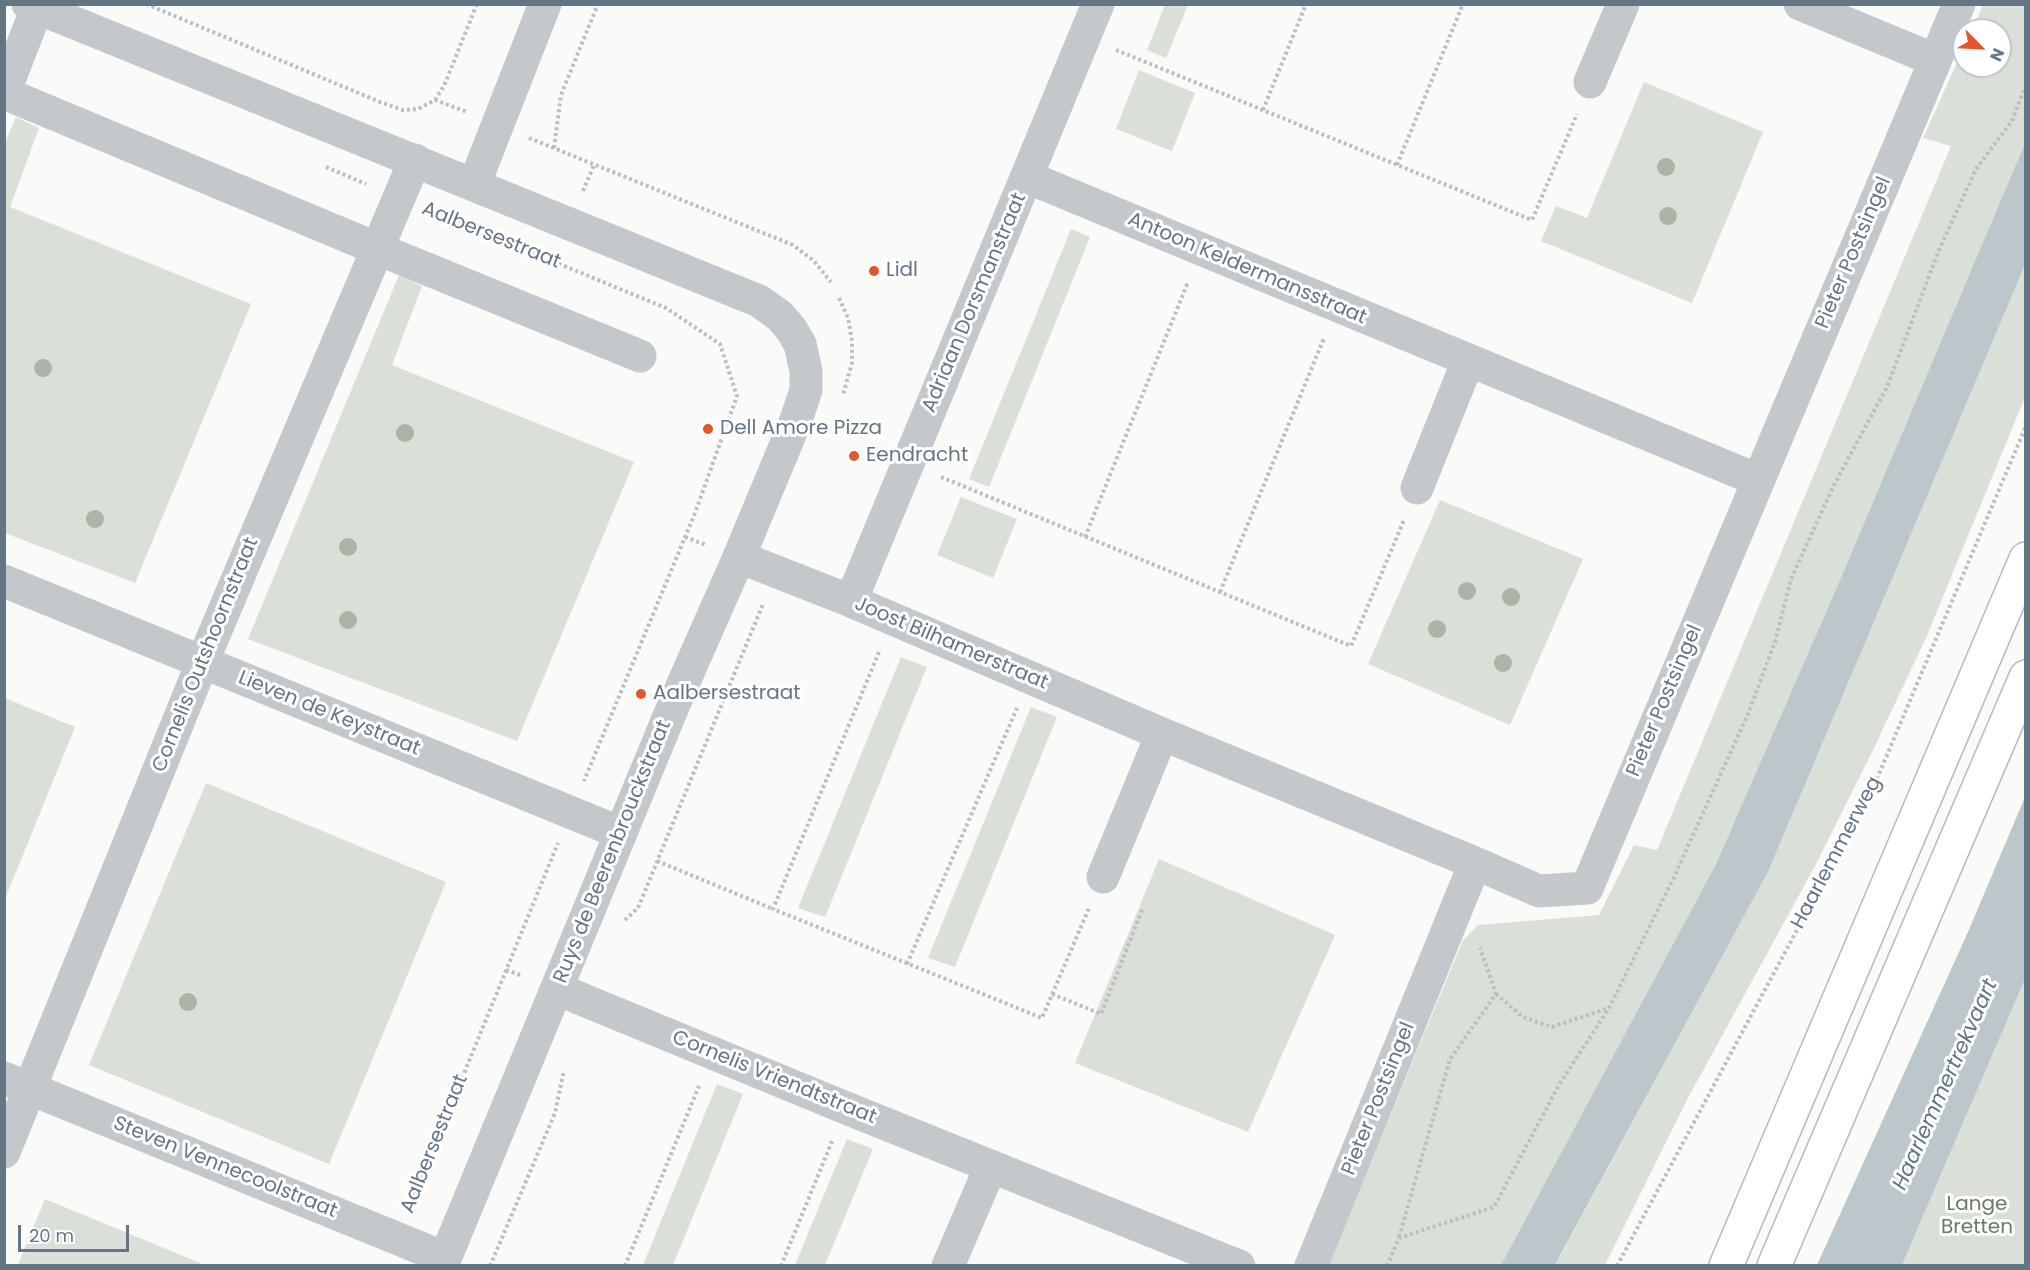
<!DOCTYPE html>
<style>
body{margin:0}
#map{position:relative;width:2030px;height:1270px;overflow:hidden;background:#fafaf8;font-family:Poppins,sans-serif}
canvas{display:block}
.frame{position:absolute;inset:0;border:6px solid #657683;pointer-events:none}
.north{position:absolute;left:1952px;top:18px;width:60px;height:60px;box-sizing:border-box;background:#fff;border:2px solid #c1c8cd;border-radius:50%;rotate:114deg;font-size:16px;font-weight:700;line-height:24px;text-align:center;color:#657683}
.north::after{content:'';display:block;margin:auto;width:21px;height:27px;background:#e4572e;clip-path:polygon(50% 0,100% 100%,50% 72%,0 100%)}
.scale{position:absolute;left:18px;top:1225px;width:111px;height:27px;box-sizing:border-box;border:3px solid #657683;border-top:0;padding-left:8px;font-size:18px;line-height:21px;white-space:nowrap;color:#657683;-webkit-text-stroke:4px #fff;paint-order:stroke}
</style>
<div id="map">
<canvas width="2030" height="1270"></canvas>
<div class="frame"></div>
<div class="north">N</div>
<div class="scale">20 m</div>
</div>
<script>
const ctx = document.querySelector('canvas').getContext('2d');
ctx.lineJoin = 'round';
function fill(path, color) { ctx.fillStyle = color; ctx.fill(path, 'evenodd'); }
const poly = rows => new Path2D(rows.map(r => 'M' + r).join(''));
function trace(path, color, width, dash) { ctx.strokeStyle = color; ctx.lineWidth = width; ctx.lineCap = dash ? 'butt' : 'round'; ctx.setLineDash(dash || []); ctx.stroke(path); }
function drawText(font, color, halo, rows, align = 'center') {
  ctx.font = font + ' Poppins,sans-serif'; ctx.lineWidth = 6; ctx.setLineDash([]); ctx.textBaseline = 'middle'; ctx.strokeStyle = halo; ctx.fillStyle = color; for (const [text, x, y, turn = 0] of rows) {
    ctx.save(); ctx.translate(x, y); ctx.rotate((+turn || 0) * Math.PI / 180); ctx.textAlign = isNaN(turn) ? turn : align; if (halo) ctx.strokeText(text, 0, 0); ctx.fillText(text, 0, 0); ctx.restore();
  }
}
fill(poly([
 [1165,5,1188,5,1166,58,1147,50],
 [1983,5,2025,5,2025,143,1837,587,1716,864,1501,1265,1328,1266,1463,940,1478,925,1599,915,1634,845,1657,850,1951,146,1923,138,1964,47,1964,66,2000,66,2000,30,1972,30],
 [1139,70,1195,93,1172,151,1116,129],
 [1644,82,1763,132,1692,303,1541,241,1556,206,1587,218],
 [16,117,39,128,10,207,251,304,135,583,5,533,4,145],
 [1071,229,1090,237,989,487,969,479],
 [2025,265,2025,397,1926,638,1873,750,1815,866,1688,1098,1605,1265,1555,1266,1768,872],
 [399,275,422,286,392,365,634,462,517,741,248,639],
 [961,497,1017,519,993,578,937,555],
 [1440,500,1583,559,1510,725,1368,664],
 [901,657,927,667,825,917,798,908],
 [5,698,75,727,5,899],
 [1031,707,1057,717,955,967,928,958],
 [206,783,446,882,329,1164,89,1065],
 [1159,859,1335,935,1248,1132,1075,1063],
 [2025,979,2025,1265,1902,1265],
 [717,1084,743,1094,673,1265,643,1265],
 [847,1139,873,1149,825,1265,795,1265],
 [45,1199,205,1265,18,1265]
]), '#dadfd7');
fill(poly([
 [2025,143,2025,265,1768,872,1555,1265,1501,1265,1716,864,1837,587],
 [2025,797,2025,979,1902,1265,1817,1265,1968,932]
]), '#bbc7cb');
const primary = poly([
 [1726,1266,2026,559],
 [1774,1266,2026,677]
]);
trace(primary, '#b5babe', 36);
trace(poly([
 [146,4,380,102,403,110,418,109,435,100,467,112],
 [1116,50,1532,220,1577,114],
 [435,100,444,86,477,4],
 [1263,110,1306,4],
 [529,138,793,245,814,261,831,282],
 [554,148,561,95,598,4],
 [1397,165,1463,4],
 [326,167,366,184],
 [583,191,594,165],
 [431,211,666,308,720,344,737,396,695,513,584,781],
 [839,298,848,318,852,341,852,363,843,395],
 [941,477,1351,646,1404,520],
 [685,537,706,545],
 [1085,537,1188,282],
 [1220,592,1324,338],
 [879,652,773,909,1042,1018,1089,908],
 [657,861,773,909],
 [625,920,638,908,763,604],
 [907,964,1017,708],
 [506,970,523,976],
 [1052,994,1101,1014,1143,908],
 [1496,994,1523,1017,1552,1027,1609,1008],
 [410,1206,558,843],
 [1399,1237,1450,1059,1496,994,1480,948],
 [490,1266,555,1113,564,1070],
 [625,1266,699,1086],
 [781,1266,833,1139],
 [1387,1266,1399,1238,1494,1207,1559,1085,1609,1008,1674,877,1748,714,1775,642,1791,579,1834,485,1887,387,1939,250,1976,169,2012,121,2026,85],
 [1617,1266,1873,788,2026,426]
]), '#bbbfc2', 4, [3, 3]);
trace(poly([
 [1800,4,1935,60],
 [1590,82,1623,4],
 [4,93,378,249,640,356],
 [4,93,37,8],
 [1027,177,1758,480],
 [1417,488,1468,361],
 [739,557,851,601,1162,734,1475,863,1539,891,1587,888,1959,4],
 [4,581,621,833],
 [851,601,1098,4],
 [1103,877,1162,734],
 [557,989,846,1108,1239,1266],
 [4,1078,445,1258],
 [4,1152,202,663,415,160],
 [948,1266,991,1166],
 [1311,1266,1475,863]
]), '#c3c8cc', 33);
trace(poly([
 [28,4,759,301,780,316,791,329,800,344,806,371,806,390,796,420,739,557,672,709,442,1266],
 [474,185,545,4]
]), '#c3c8cc', 33);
trace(primary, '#fff', 33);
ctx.fillStyle = '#aab4a7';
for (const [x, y] of [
 [1666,167],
 [1668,216],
 [43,368],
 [405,433],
 [95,519],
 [348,547],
 [1467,591],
 [1511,597],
 [348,620],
 [1437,629],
 [1503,663],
 [188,1002]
]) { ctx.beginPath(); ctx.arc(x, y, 9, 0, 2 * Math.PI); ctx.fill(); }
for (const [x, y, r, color] of [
 [874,271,6,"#e4572e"],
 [708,429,6,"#e4572e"],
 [854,456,6,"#e4572e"],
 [641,694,6,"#e4572e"]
]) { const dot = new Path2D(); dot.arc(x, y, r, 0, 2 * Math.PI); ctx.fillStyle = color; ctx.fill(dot); trace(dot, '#fff', 2); }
drawText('20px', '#657683', '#fff', [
 ["Aalbersestraat",491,236,22],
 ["Pieter Postsingel",1854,253,-67],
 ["Antoon Keldermansstraat",1247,269,23],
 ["Adriaan Dorsmanstraat",975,303,-67],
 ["Joost Bilhamerstraat",951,644,23],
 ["Cornelis Outshoornstraat",206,655,-68],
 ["Pieter Postsingel",1665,701,-67],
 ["Lieven de Keystraat",329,714,22],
 ["Ruys de Beerenbrouckstraat",613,852,-68],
 ["Haarlemmerweg",1837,853,-62],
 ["Cornelis Vriendtstraat",774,1078,22],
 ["Pieter Postsingel",1379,1099,-68],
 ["Aalbersestraat",435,1144,-68],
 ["Steven Vennecoolstraat",225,1168,22]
]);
drawText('20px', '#657683', '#fff', [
 ["Lidl",886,271],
 ["Dell Amore Pizza",720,429],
 ["Eendracht",866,456],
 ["Aalbersestraat",653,694]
], 'left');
drawText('20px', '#687a64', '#fff', [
 ["Lange",1977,1205],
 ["Bretten",1977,1228]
]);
drawText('italic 21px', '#60757c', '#fff', [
 ["Haarlemmertrekvaart",1946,1085,-66]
]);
</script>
